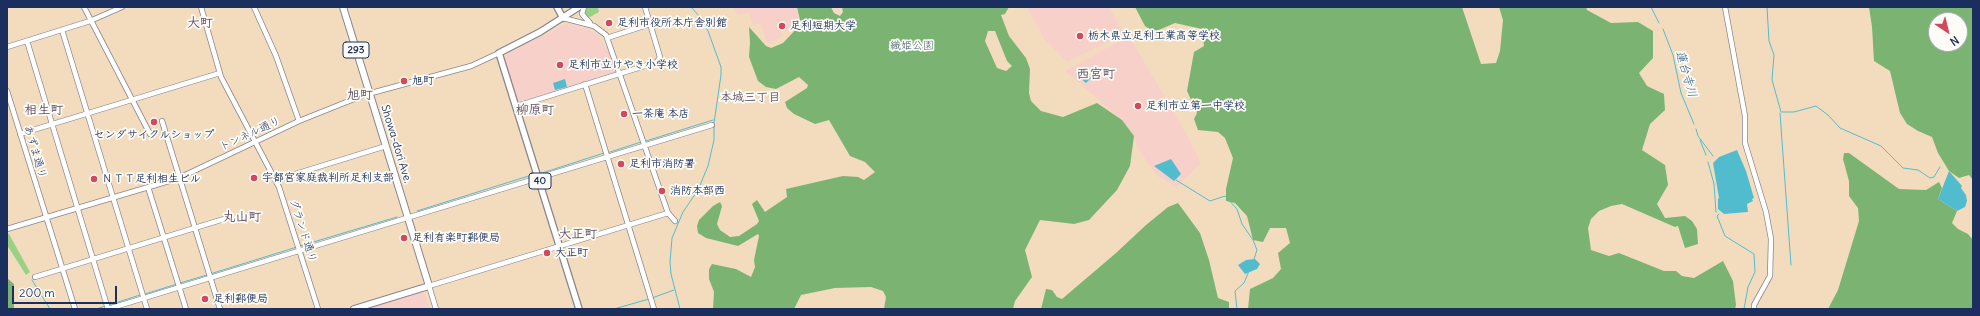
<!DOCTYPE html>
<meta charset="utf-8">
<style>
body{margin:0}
#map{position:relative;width:1980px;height:316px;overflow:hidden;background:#f3dcbe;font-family:Delius,sans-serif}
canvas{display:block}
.frame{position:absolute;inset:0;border:8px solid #1b2f5e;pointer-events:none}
.north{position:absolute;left:1928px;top:12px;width:40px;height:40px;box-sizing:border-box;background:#fdfcf7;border:1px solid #a3aaba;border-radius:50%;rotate:145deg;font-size:11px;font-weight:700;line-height:16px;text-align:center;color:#1b2f5e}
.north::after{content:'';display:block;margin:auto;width:14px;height:18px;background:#d1495b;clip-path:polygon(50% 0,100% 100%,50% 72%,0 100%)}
.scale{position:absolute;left:12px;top:286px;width:105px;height:18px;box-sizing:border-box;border:2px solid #1b2f5e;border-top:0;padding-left:5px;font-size:12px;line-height:14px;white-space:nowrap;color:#1b2f5e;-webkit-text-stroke:3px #fdfcf7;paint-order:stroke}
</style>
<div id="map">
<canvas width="1980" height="316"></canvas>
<div class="frame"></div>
<div class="north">N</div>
<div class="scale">200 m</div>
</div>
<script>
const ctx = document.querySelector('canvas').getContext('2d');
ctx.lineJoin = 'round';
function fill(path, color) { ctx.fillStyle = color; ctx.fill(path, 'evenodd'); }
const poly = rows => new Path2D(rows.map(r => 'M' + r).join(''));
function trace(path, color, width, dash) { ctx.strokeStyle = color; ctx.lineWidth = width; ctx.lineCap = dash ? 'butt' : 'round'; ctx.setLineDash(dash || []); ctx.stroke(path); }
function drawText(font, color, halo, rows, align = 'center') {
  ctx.font = font + ' Delius,"Klee One",sans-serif'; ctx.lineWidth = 3.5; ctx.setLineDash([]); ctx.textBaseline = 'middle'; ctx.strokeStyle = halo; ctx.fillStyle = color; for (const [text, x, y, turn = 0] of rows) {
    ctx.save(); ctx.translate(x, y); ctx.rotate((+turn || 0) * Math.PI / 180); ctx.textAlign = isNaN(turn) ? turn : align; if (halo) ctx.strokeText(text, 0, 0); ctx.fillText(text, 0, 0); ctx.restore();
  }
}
fill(poly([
 [733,7,798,7,803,26,780,31,783,36,768,44,760,23,753,25,749,13,738,15],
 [1027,7,1109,7,1124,34,1067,62,1044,39],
 [565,24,588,29,597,34,607,48,616,73,520,104,518,102,504,58,505,55],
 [1129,36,1186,133,1201,163,1177,187,1157,176,1137,147,1134,136,1122,120,1065,71],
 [422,292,424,293,429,309,365,309]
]), '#f7d0c9');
fill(poly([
 [587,7,598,7,599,12,590,17,586,16,585,9],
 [7,234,9,234,30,272,26,275,7,245]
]), '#9ad285');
fill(poly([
 [797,7,831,7,834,13,840,16,843,12,842,7,1009,7,1005,14,1001,15,1009,36,1026,58,1030,69,1029,93,1031,101,1041,111,1063,117,1097,103,1122,120,1134,136,1130,166,1117,190,1089,220,1074,224,1040,220,1025,250,1032,277,1015,301,1013,309,884,309,886,297,883,291,871,287,835,288,801,295,794,309,713,309,714,292,709,279,709,269,712,264,736,269,751,277,755,267,754,260,759,236,758,234,738,246,706,238,698,233,697,226,699,220,713,206,720,202,722,206,717,224,720,230,730,237,739,236,757,224,759,221,752,204,757,200,765,212,787,197,786,189,843,176,858,177,864,180,875,172,865,162,850,156,829,120,815,124,794,114,787,108,785,102,807,88,808,85,799,77,776,89,766,87,758,81,749,57,750,43,749,27,766,46,771,48,783,43,801,24],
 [988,31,995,31,1007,61,1012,66,1006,71,997,68,985,41],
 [1135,7,1462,7,1481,64,1496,63,1500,51,1503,20,1499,7,1586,7,1587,10,1611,23,1638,22,1653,31,1653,58,1639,73,1647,86,1664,94,1665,110,1650,124,1642,150,1665,165,1668,185,1657,204,1665,218,1685,216,1692,221,1697,229,1698,244,1685,248,1678,226,1675,227,1622,204,1611,206,1599,211,1591,219,1588,228,1591,250,1609,256,1619,253,1664,271,1676,271,1682,276,1694,278,1723,261,1733,281,1736,305,1735,309,1248,309,1250,289,1273,278,1281,269,1278,253,1290,243,1286,228,1270,228,1263,242,1253,240,1247,216,1235,203,1226,201,1226,189,1233,158,1225,138,1218,132,1198,130,1194,119,1197,113,1187,91,1194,52,1204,46,1202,29,1175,23,1154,32,1145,26],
 [1869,7,1973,7,1973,180,1969,175,1959,178,1949,171,1938,153,1932,137,1918,131,1907,124,1900,113,1890,71,1874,61,1872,27],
 [1936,20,1960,20,1960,44,1936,44],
 [1844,153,1849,153,1899,189,1926,190,1939,182,1942,188,1938,199,1957,211,1952,223,1958,229,1968,234,1973,240,1973,309,1828,309,1838,290,1859,221,1858,208,1849,196,1849,181,1843,159],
 [1178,203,1200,233,1209,260,1218,298,1229,302,1229,309,1041,309,1046,289,1052,290,1057,297,1062,299,1116,253,1146,225,1168,207],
 [7,278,14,284,14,309,7,309]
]), '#7bb472');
fill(poly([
 [1081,69,1091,78,1086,83,1076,74],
 [565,79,567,87,555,90,553,83],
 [1737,150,1746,171,1754,198,1752,199,1753,201,1747,204,1748,212,1724,214,1718,209,1718,199,1719,198,1713,163,1719,157],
 [1171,159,1181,174,1174,181,1154,166],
 [1949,171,1962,186,1961,188,1966,195,1967,201,1965,207,1957,211,1938,199],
 [1255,259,1260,264,1257,269,1245,274,1238,265,1246,260]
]), '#52bccf');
trace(poly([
 [691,7,700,17,708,31,721,67,721,75,714,123],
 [1651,7,1659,23],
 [1767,7,1769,41,1774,55,1772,80,1781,112,1794,112,1816,106,1828,115,1840,128,1881,146,1903,168,1918,170,1930,178,1934,177,1940,167],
 [1663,29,1673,55,1681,93,1694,124],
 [1780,113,1791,265],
 [1696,129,1698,136,1713,156],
 [1700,140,1706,155],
 [646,141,713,120],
 [607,153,641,142],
 [1708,162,1714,184,1716,212],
 [539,174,604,153],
 [1176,180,1210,201,1225,196,1237,209,1242,224,1253,240,1257,250,1254,259],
 [417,211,535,174],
 [1719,214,1717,216,1725,236,1754,254,1755,272,1748,287,1744,309],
 [300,246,397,217],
 [210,274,297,247],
 [32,280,50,309],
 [180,283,207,275],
 [145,294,177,284],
 [652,298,674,290],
 [109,305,140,295],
 [96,309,106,306],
 [614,309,649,299],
 [680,309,671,274,670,262,672,238,683,212,698,190,708,166,714,140,714,126],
 [1237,309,1235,291,1244,283,1249,271]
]), '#52bccf', 1);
const minor = poly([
 [84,7,150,134],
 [201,7,221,77,279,187,318,309],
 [254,7,276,56,299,121],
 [584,7,582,14,590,23],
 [1725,7,1745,116,1745,143,1766,212,1771,239,1770,276,1754,305,1754,309],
 [563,18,594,26,606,35,668,213,675,221],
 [62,30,147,309],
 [607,38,650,24],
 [27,41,108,309],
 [7,47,90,21,122,7],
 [585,84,654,309],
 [7,91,75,309],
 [517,106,657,62,660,57,645,7],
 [162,121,220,309],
 [20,134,220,73],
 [276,180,386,146],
 [148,187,186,309],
 [7,229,179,178,299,121,364,95,471,66,499,53],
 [35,277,224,219],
 [108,309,712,125],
 [436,309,429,286,668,213]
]);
const major = poly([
 [557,7,563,18],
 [579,309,499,53,540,32,579,7]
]);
const highway = poly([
 [343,7,429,286,354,309]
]);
trace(minor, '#87868e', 6);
trace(major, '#87868e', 8);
trace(highway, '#87868e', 8);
trace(minor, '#fff', 4.5);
trace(major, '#fff', 5.5);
trace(highway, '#fff', 6);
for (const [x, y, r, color] of [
 [609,23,4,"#d1495b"],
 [782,26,4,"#d1495b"],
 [1080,36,4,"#d1495b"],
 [560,65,4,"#d1495b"],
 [404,81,4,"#d1495b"],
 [1138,106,4,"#d1495b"],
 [624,114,4,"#d1495b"],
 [154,122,4,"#d1495b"],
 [621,164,4,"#d1495b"],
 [254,178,4,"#d1495b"],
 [94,179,4,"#d1495b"],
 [662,191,4,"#d1495b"],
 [404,238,4,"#d1495b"],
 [547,253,4,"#d1495b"],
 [205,299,4,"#d1495b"]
]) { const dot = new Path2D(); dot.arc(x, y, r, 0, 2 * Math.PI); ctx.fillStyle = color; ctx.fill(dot); trace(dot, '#fdfcf7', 1.5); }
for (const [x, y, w] of [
 [356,50,26],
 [540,181,22]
]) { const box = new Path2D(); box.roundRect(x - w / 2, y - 8, w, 16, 3); ctx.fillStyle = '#fdfcf7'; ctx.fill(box); trace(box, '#1b2f5e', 1); }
drawText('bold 10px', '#1b2f5e', null, [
 ["293",356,50],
 ["40",540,181]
]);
drawText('bold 11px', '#1b2f5e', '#fdfcf7', [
 ["足利市役所本庁舎別館",617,23],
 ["足利短期大学",790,26],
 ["栃木県立足利工業高等学校",1088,36],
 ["足利市立けやき小学校",568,65],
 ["旭町",412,81],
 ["足利市立第一中学校",1146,106],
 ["一茶庵 本店",632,114],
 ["センダサイクルショップ",154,135,"center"],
 ["足利市消防署",629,164],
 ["宇都宮家庭裁判所足利支部",262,178],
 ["ＮＴＴ足利相生ビル",102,179],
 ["消防本部西",670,191],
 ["足利有楽町郵便局",412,238],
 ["大正町",555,253],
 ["足利郵便局",213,299]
], 'left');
drawText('11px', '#41606a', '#fdfcf7', [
 ["織姫公園",912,46]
]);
drawText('11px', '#1b2f5e', '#fdfcf7', [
 ["トンネル通り",250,134,-25],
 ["Showa-dori Ave.",396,144,73],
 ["あずま通り",35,152,73],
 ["グランド通り",303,231,72]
]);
drawText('italic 12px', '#2e6086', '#fdfcf7', [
 ["蓮台寺川",1686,74,74]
]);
drawText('bold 12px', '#615164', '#fdfcf7', [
 ["本城三丁目",750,98]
]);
drawText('bold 13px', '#615164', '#fdfcf7', [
 ["大町",200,23],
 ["西宮町",1096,74],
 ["旭町",360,95],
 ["相生町",44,110],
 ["柳原町",535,110],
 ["丸山町",242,217],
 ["大正町",578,234]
]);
</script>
